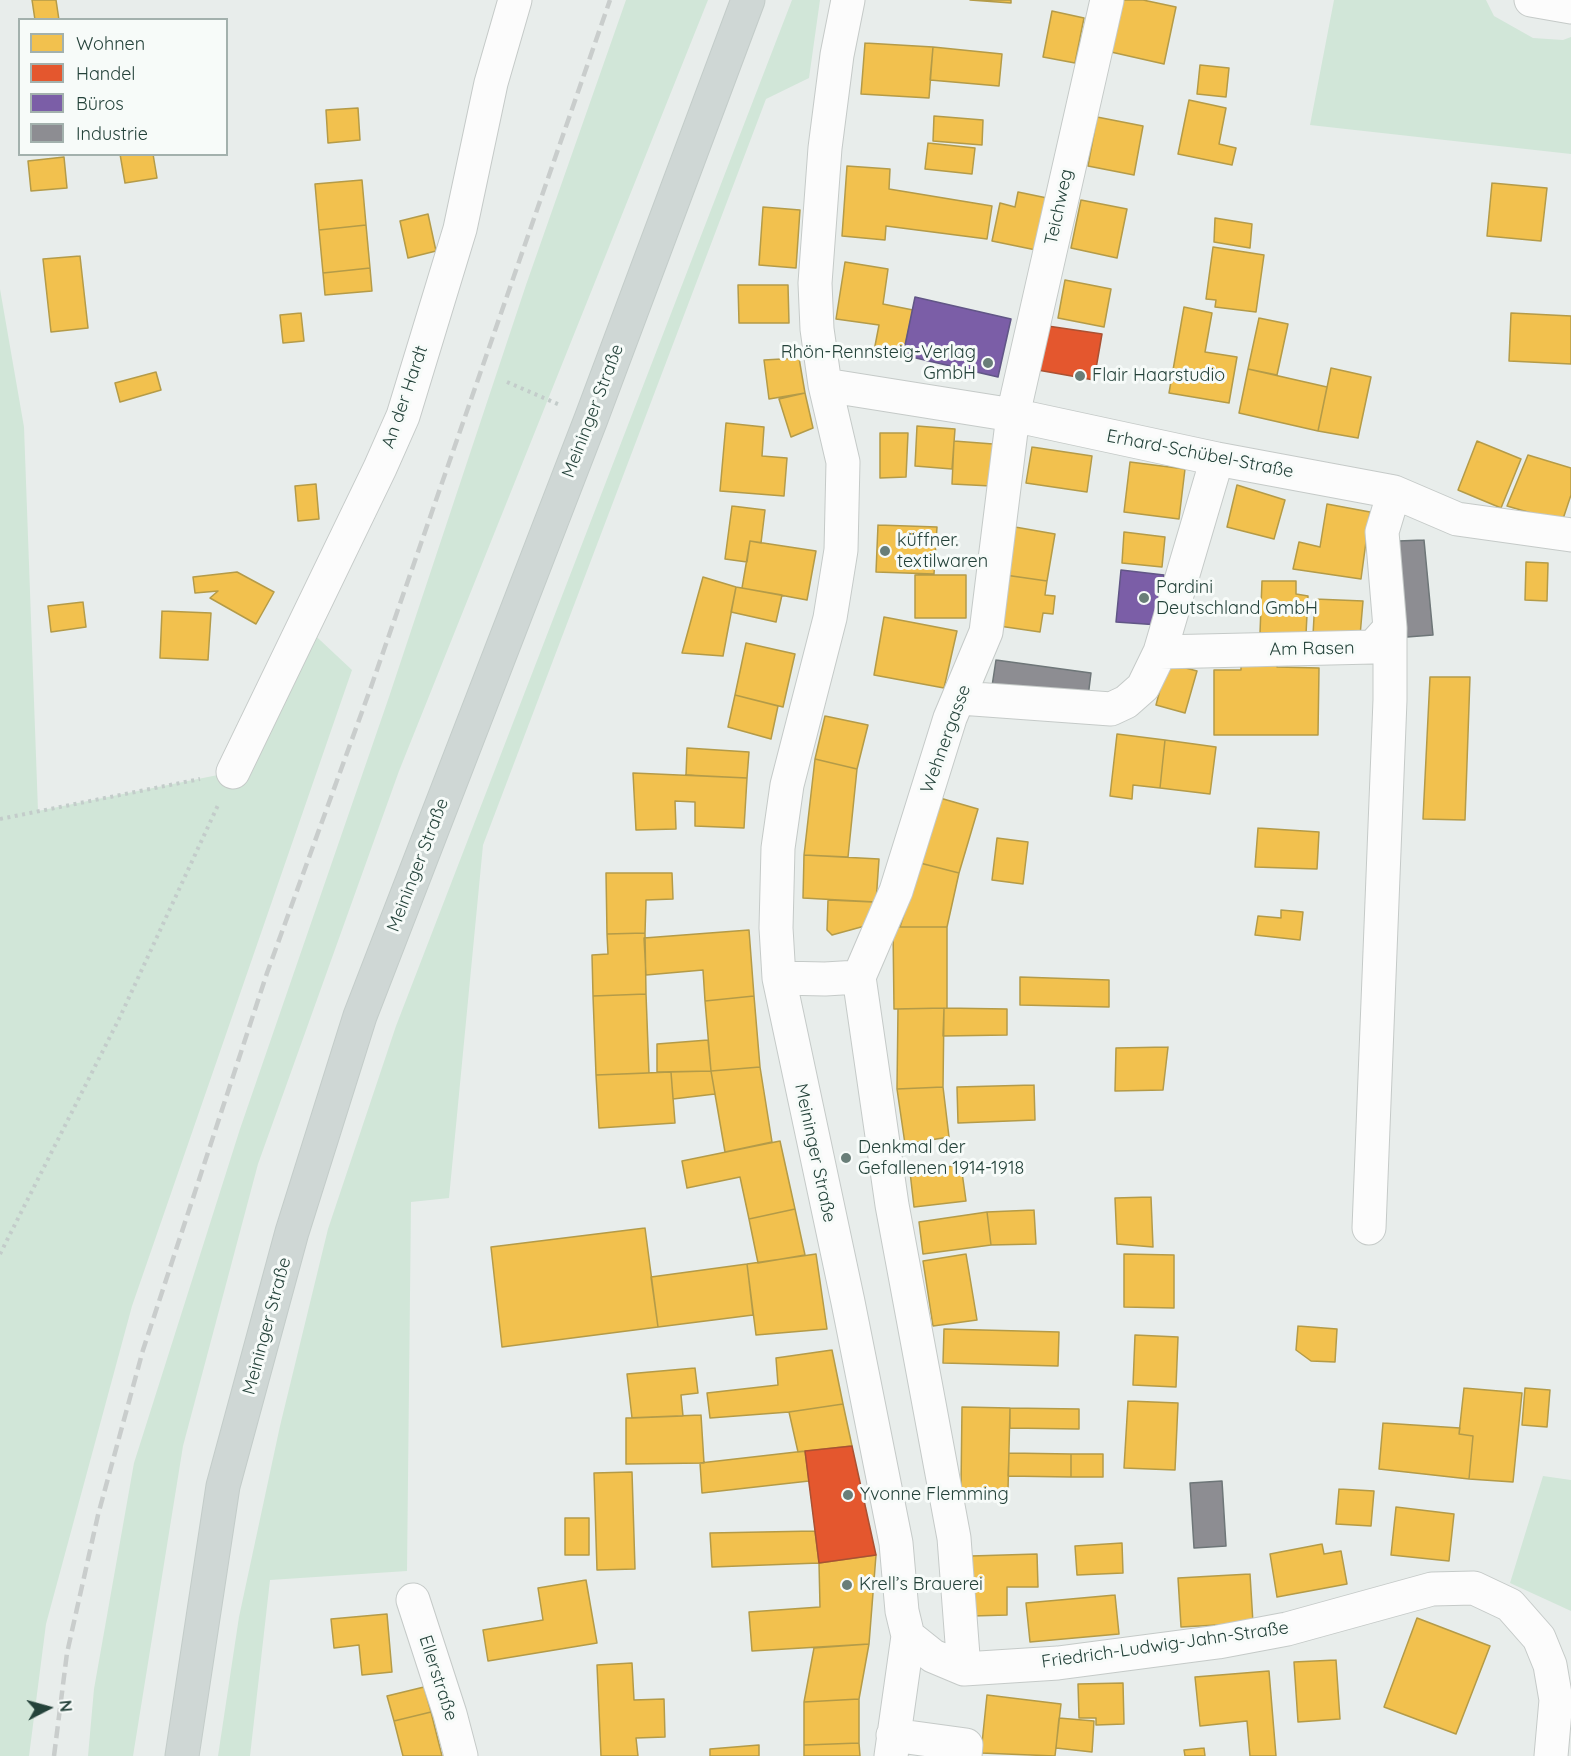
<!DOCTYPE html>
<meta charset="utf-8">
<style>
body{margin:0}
#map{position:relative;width:1571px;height:1756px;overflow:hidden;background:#e8edeb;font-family:Quicksand,sans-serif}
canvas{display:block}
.legend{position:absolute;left:18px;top:18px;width:210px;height:138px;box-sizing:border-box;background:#f7fbf9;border:2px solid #a3b1ad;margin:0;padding:8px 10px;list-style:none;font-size:18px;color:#24423a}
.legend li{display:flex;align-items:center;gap:12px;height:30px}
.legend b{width:30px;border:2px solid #a3b1ad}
.north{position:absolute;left:18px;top:1678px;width:60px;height:60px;-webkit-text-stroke:4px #f7fbf9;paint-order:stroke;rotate:84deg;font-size:16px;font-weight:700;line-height:24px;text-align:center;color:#24423a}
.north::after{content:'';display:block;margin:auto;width:21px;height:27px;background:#24423a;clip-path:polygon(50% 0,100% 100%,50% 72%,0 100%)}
</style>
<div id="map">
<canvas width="1571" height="1756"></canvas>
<ul class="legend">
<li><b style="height:16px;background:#f2c14e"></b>Wohnen</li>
<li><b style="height:16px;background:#e4572e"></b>Handel</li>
<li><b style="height:16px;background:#7b5ea7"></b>Büros</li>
<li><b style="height:16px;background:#8d8d92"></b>Industrie</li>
</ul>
<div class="north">N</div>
</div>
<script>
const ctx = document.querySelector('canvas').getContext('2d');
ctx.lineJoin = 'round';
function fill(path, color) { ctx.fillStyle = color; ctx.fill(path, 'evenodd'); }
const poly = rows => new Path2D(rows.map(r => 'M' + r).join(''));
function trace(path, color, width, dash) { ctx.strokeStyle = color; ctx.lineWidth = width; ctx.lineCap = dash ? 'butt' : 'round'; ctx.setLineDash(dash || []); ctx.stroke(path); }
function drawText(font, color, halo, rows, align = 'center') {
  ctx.font = font + ' Quicksand,sans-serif'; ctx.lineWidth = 6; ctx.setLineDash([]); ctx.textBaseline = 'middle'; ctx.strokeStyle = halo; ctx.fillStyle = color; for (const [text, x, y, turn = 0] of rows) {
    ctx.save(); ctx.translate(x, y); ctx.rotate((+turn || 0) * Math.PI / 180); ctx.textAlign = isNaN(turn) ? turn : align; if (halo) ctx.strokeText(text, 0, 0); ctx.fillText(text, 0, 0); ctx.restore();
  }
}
fill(poly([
 [626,0,708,0,399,771,258,1164,183,1446,133,1756,88,1756,94,1689,134,1463,240,1129,389,697,526,285],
 [792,0,820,0,809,78,766,99,483,845,449,1198,411,1202,407,1571,270,1580,250,1756,218,1756,239,1617,280,1426,328,1229,396,1026],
 [1334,0,1486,0,1494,16,1533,38,1563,40,1571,37,1571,154,1310,125],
 [0,289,24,427,38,811,233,772,304,625,352,670,132,1306,46,1624,29,1756,0,1756],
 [1543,1476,1571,1480,1571,1611,1510,1583]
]), '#d1e6d8');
const homes = poly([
 [32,0,56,0,59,20,35,20,32,0],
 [970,0,1011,0,1011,3,970,0],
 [1121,0,1143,0,1176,7,1164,64,1111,52,1121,0],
 [1052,11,1084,18,1075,63,1043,57,1052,11],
 [865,43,933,47,929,98,861,94,865,43],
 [933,47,1002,54,999,86,930,80,933,47],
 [1200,65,1229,68,1226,97,1197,94,1200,65],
 [1189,100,1226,108,1219,144,1236,148,1232,165,1178,154,1189,100],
 [358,108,360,140,328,143,326,110,358,108],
 [934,116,983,120,982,145,933,141,934,116],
 [1097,117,1143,126,1134,175,1088,166,1097,117],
 [928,143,975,148,972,174,925,169,928,143],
 [120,154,153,154,157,178,125,183,120,154],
 [64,157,67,188,31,191,28,161,64,157],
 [847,166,890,169,889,189,992,206,987,239,886,226,885,240,842,236,847,166],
 [362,180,366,225,319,230,315,184,362,180],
 [1492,183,1547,188,1541,241,1487,236,1492,183],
 [1018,192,1047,198,1036,250,992,241,1000,203,1015,207,1018,192],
 [1081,200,1127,209,1117,258,1071,248,1081,200],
 [763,207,800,210,796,268,759,265,763,207],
 [428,214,436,251,408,258,400,221,428,214],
 [1215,218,1252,224,1250,248,1214,242,1215,218],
 [366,225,370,268,323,273,319,230,366,225],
 [1213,247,1264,255,1256,312,1215,307,1216,300,1206,299,1213,247],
 [80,256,88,328,51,332,43,259,80,256],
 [845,262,888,269,883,304,913,310,903,355,874,351,879,325,836,319,845,262],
 [370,268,372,291,325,295,323,273,370,268],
 [1065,280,1111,289,1104,327,1058,318,1065,280],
 [738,285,788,285,789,323,739,323,738,285],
 [1184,307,1212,313,1205,352,1237,357,1229,403,1169,393,1184,307],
 [301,313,304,341,283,343,280,315,301,313],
 [1511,313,1571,316,1571,364,1509,361,1511,313],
 [1259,318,1288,324,1277,375,1248,369,1259,318],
 [799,358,805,393,769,399,764,360,799,358],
 [1331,368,1371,377,1358,438,1318,431,1331,368],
 [1248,369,1327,387,1318,431,1239,413,1248,369],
 [156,372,161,390,120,402,115,383,156,372],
 [805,393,813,428,791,437,779,399,805,393],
 [726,423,764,427,762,456,787,458,784,496,720,491,726,423],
 [917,426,955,429,952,469,915,466,917,426],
 [880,433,908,433,906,477,880,478,880,433],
 [954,441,993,444,991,486,952,484,954,441],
 [1477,441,1521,459,1501,508,1458,490,1477,441],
 [1032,447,1092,456,1087,492,1026,483,1032,447],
 [1528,455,1571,468,1571,495,1562,522,1507,506,1528,455],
 [1130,462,1185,469,1179,519,1124,512,1130,462],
 [316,484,319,519,298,521,295,486,316,484],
 [1237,485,1285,500,1274,539,1227,527,1237,485],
 [1327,504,1370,512,1361,579,1293,569,1299,542,1320,547,1327,504],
 [732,506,765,510,761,543,750,541,747,562,725,559,732,506],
 [878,525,937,527,934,574,876,572,878,525],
 [1015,527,1055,534,1047,581,1005,575,1015,527],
 [1124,532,1165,537,1162,567,1122,563,1124,532],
 [750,541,816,551,807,600,742,588,750,541],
 [1526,562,1548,563,1547,601,1525,600,1526,562],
 [237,572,274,592,256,624,210,598,218,591,195,593,193,577,237,572],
 [915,575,966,575,966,618,915,618,915,575],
 [1005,575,1047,581,1045,595,1055,596,1053,614,1043,613,1040,632,999,626,1005,575],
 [703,577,736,587,723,656,682,653,703,577],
 [1262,581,1296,581,1296,594,1308,596,1306,634,1260,633,1262,581],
 [736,587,782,595,776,622,731,612,736,587],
 [1315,599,1363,601,1360,636,1313,635,1315,599],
 [83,602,86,627,51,632,48,606,83,602],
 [162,611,211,613,208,660,160,658,162,611],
 [884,617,957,631,944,688,874,675,884,617],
 [746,643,795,654,783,707,735,695,746,643],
 [1241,653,1277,653,1277,667,1319,668,1318,735,1214,735,1214,670,1241,670,1241,653],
 [1167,663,1197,671,1185,713,1156,705,1167,663],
 [1430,677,1470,677,1465,820,1423,819,1430,677],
 [735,695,778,706,771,739,728,727,735,695],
 [825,716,868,725,857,769,815,759,825,716],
 [1117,734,1165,740,1160,788,1133,785,1132,799,1110,796,1117,734],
 [1165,740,1216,747,1210,794,1160,788,1165,740],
 [687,748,749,752,747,778,686,775,687,748],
 [815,759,857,769,848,857,804,855,815,759],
 [633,773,747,778,744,828,695,826,695,802,675,801,676,829,636,830,633,773],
 [940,798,978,809,959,873,920,863,940,798],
 [1258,828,1319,832,1317,869,1255,867,1258,828],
 [997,838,1028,842,1023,884,992,880,997,838],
 [804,855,879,859,876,902,803,898,804,855],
 [920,863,959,873,947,927,900,927,920,863],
 [606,873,672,873,673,899,646,900,645,933,607,934,606,873],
 [828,900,873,902,872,924,832,935,827,930,828,900],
 [1281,910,1303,912,1300,940,1255,935,1258,916,1281,918,1281,910],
 [893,927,947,927,947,1008,894,1009,893,927],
 [749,930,754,996,705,1001,703,970,646,975,644,938,749,930],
 [645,933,646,994,593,996,592,955,608,954,607,934,645,933],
 [1020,977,1109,980,1109,1007,1020,1005,1020,977],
 [646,994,649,1073,596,1075,593,996,646,994],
 [754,996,760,1067,711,1071,705,1001,754,996],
 [944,1008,1007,1009,1007,1035,943,1036,944,1008],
 [944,1008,943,1087,897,1089,898,1009,944,1008],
 [708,1040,711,1071,657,1072,657,1044,708,1040],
 [1168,1047,1163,1090,1115,1091,1116,1048,1168,1047],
 [760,1067,772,1142,725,1152,711,1071,760,1067],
 [711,1071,715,1094,673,1099,671,1072,711,1071],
 [671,1072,675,1123,599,1128,596,1075,671,1072],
 [1034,1085,1035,1120,958,1123,957,1087,1034,1085],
 [943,1087,949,1137,905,1144,897,1089,943,1087],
 [780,1141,795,1209,749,1219,740,1177,687,1188,682,1161,780,1141],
 [961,1165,966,1201,914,1207,910,1172,961,1165],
 [1151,1197,1153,1247,1117,1244,1115,1198,1151,1197],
 [795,1209,805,1255,758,1263,749,1219,795,1209],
 [1034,1210,1036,1244,991,1245,987,1212,1034,1210],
 [987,1212,991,1245,923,1254,919,1222,987,1212],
 [645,1228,658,1327,502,1347,491,1247,645,1228],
 [816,1254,827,1329,756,1335,747,1264,816,1254],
 [966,1254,977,1320,933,1326,923,1261,966,1254],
 [1124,1254,1174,1255,1174,1308,1124,1307,1124,1254],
 [747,1264,753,1315,658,1327,651,1277,747,1264],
 [1298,1326,1337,1329,1335,1362,1311,1361,1296,1350,1298,1326],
 [944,1329,1059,1332,1058,1366,943,1363,944,1329],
 [1135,1335,1178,1337,1176,1387,1133,1385,1135,1335],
 [832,1350,843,1404,789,1412,710,1418,707,1393,778,1385,776,1358,832,1350],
 [695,1368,698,1393,681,1395,683,1416,632,1418,627,1374,695,1368],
 [1464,1388,1522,1393,1513,1482,1469,1479,1473,1436,1459,1434,1464,1388],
 [1525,1388,1550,1390,1547,1427,1522,1425,1525,1388],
 [1128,1401,1178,1403,1175,1470,1124,1468,1128,1401],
 [843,1404,852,1446,798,1452,789,1412,843,1404],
 [962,1407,1010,1408,1008,1490,961,1489,962,1407],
 [1010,1408,1079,1409,1079,1429,1010,1428,1010,1408],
 [701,1415,704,1463,626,1464,626,1418,701,1415],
 [1383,1423,1460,1428,1459,1434,1473,1436,1469,1479,1379,1469,1383,1423],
 [805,1451,809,1481,702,1493,700,1463,805,1451],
 [1009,1453,1071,1454,1071,1477,1008,1476,1009,1453],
 [1071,1454,1103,1454,1103,1477,1071,1477,1071,1454],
 [632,1472,635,1569,597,1570,594,1473,632,1472],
 [1339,1489,1374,1491,1371,1526,1336,1524,1339,1489],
 [1396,1507,1454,1514,1449,1561,1391,1555,1396,1507],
 [565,1518,589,1518,589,1555,565,1555,565,1518],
 [815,1531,819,1563,712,1567,710,1533,815,1531],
 [1122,1543,1123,1573,1077,1575,1075,1546,1122,1543],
 [1322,1544,1324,1554,1341,1551,1347,1584,1277,1597,1270,1554,1322,1544],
 [1037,1554,1038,1587,1007,1587,1007,1615,972,1616,971,1556,1037,1554],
 [876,1555,869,1644,752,1651,749,1612,820,1607,819,1563,876,1555],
 [1250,1574,1253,1623,1181,1627,1178,1578,1250,1574],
 [586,1580,597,1643,488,1661,483,1630,543,1620,538,1588,586,1580],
 [1115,1595,1119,1634,1030,1642,1026,1603,1115,1595],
 [387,1614,392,1672,362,1675,359,1645,334,1648,331,1619,387,1614],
 [1417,1618,1490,1646,1456,1734,1384,1707,1417,1618],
 [869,1644,859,1699,804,1702,814,1648,869,1644],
 [1336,1660,1340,1719,1298,1722,1294,1662,1336,1660],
 [632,1663,634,1700,664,1699,665,1737,636,1738,638,1756,601,1756,597,1665,632,1663],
 [1269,1671,1276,1756,1250,1756,1247,1721,1200,1726,1195,1677,1269,1671],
 [1123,1683,1124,1724,1096,1725,1096,1718,1079,1718,1078,1684,1123,1683],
 [424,1687,431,1712,394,1721,387,1696,424,1687],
 [987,1695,1061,1704,1055,1756,981,1753,987,1695],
 [859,1699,859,1743,804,1745,804,1702,859,1699],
 [431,1712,442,1756,403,1756,394,1721,431,1712],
 [1059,1718,1094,1721,1092,1752,1056,1748,1059,1718],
 [859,1743,860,1756,804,1756,804,1745,859,1743],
 [759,1745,759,1756,710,1756,710,1749,759,1745],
 [1204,1748,1205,1756,1185,1756,1184,1750,1204,1748]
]);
fill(homes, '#f2c14e');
trace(homes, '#b49b48', 1.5);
const shops = poly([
 [1041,325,1102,334,1094,380,1032,369,1041,325],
 [852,1446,876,1555,819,1563,805,1451,852,1446]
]);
fill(shops, '#e4572e');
trace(shops, '#aa5132', 1.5);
const offices = poly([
 [915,297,1011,319,998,377,903,355,915,297],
 [1121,570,1164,575,1159,625,1116,622,1121,570]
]);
fill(offices, '#7b5ea7');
trace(offices, '#615686', 1.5);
const industry = poly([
 [1424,540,1433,635,1407,637,1398,541,1424,540],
 [996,660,1091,673,1088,697,992,686,996,660],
 [1222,1481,1226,1546,1194,1548,1190,1483,1222,1481]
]);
fill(industry, '#8d8d92');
trace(industry, '#6e7678', 1.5);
const minor = poly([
 [848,0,837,55,825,148,815,283,817,329,825,385,843,462,841,550,830,618,787,785,778,848,776,928,779,978,848,1302,896,1543,902,1611,908,1636,891,1756],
 [1531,0,1571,7],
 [825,385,1013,415,1217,459,1394,492,1457,519,1571,535],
 [1160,652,1217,459],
 [960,698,1111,709,1126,702,1143,687,1160,652,1373,647,1390,628,1382,532,1394,492],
 [233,772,380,468,403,416,460,229,491,83,515,0],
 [859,977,896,891,950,718,986,632,1013,415,1107,0],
 [859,977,892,1205,954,1538,964,1669],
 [779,978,825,979,859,977],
 [1369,1228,1390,700,1390,628],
 [413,1600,450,1714,461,1756],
 [908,1636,933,1656,964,1669,1058,1663,1218,1642,1287,1629,1432,1589,1474,1588,1510,1605,1539,1638,1550,1665,1556,1700,1551,1756],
 [893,1735,966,1745,965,1756]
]);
const major = poly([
 [182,1756,223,1486,292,1232,360,1016,591,419,748,0]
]);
trace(minor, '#c5cac8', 35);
trace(major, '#c3ccc9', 35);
trace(poly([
 [507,382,560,405],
 [0,819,200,779],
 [0,1254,119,1019,219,803]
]), '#c3ccca', 4, [3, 4.5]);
trace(minor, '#fcfcfc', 33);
trace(major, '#cfd7d5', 33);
trace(poly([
 [54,1756,67,1653,98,1515,143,1350,267,973,371,687,610,0]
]), '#c9cdcc', 4.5, [12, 6]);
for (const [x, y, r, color] of [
 [988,363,6,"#697e78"],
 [1080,376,6,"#697e78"],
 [885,551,6,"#697e78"],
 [1144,598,6,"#697e78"],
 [846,1158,6,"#697e78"],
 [848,1495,6,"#697e78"],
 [847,1585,6,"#697e78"]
]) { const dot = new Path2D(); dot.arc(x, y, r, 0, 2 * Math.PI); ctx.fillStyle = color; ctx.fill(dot); trace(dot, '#f7fbf9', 2); }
drawText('18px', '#24423a', '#f7fbf9', [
 ["Teichweg",1059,207,-78],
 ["An der Hardt",405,397,-71],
 ["Meininger Straße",593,411,-69],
 ["Erhard-Schübel-Straße",1200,454,11],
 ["Am Rasen",1312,649,-1],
 ["Wehnergasse",946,739,-70],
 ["Meininger Straße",418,865,-69],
 ["Meininger Straße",815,1153,78],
 ["Meininger Straße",267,1326,-75],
 ["Friedrich-Ludwig-Jahn-Straße",1165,1645,-8],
 ["Ellerstraße",438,1678,72]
]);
drawText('18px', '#24423a', '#f7fbf9', [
 ["Rhön-Rennsteig-Verlag",976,353,"right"],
 ["GmbH",976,374,"right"],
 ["Flair Haarstudio",1092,376],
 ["küffner.",897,541],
 ["textilwaren",897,562],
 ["Pardini",1156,588],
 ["Deutschland GmbH",1156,609],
 ["Denkmal der",858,1148],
 ["Gefallenen 1914-1918",858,1169],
 ["Yvonne Flemming",860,1495],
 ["Krell’s Brauerei",859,1585]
], 'left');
</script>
